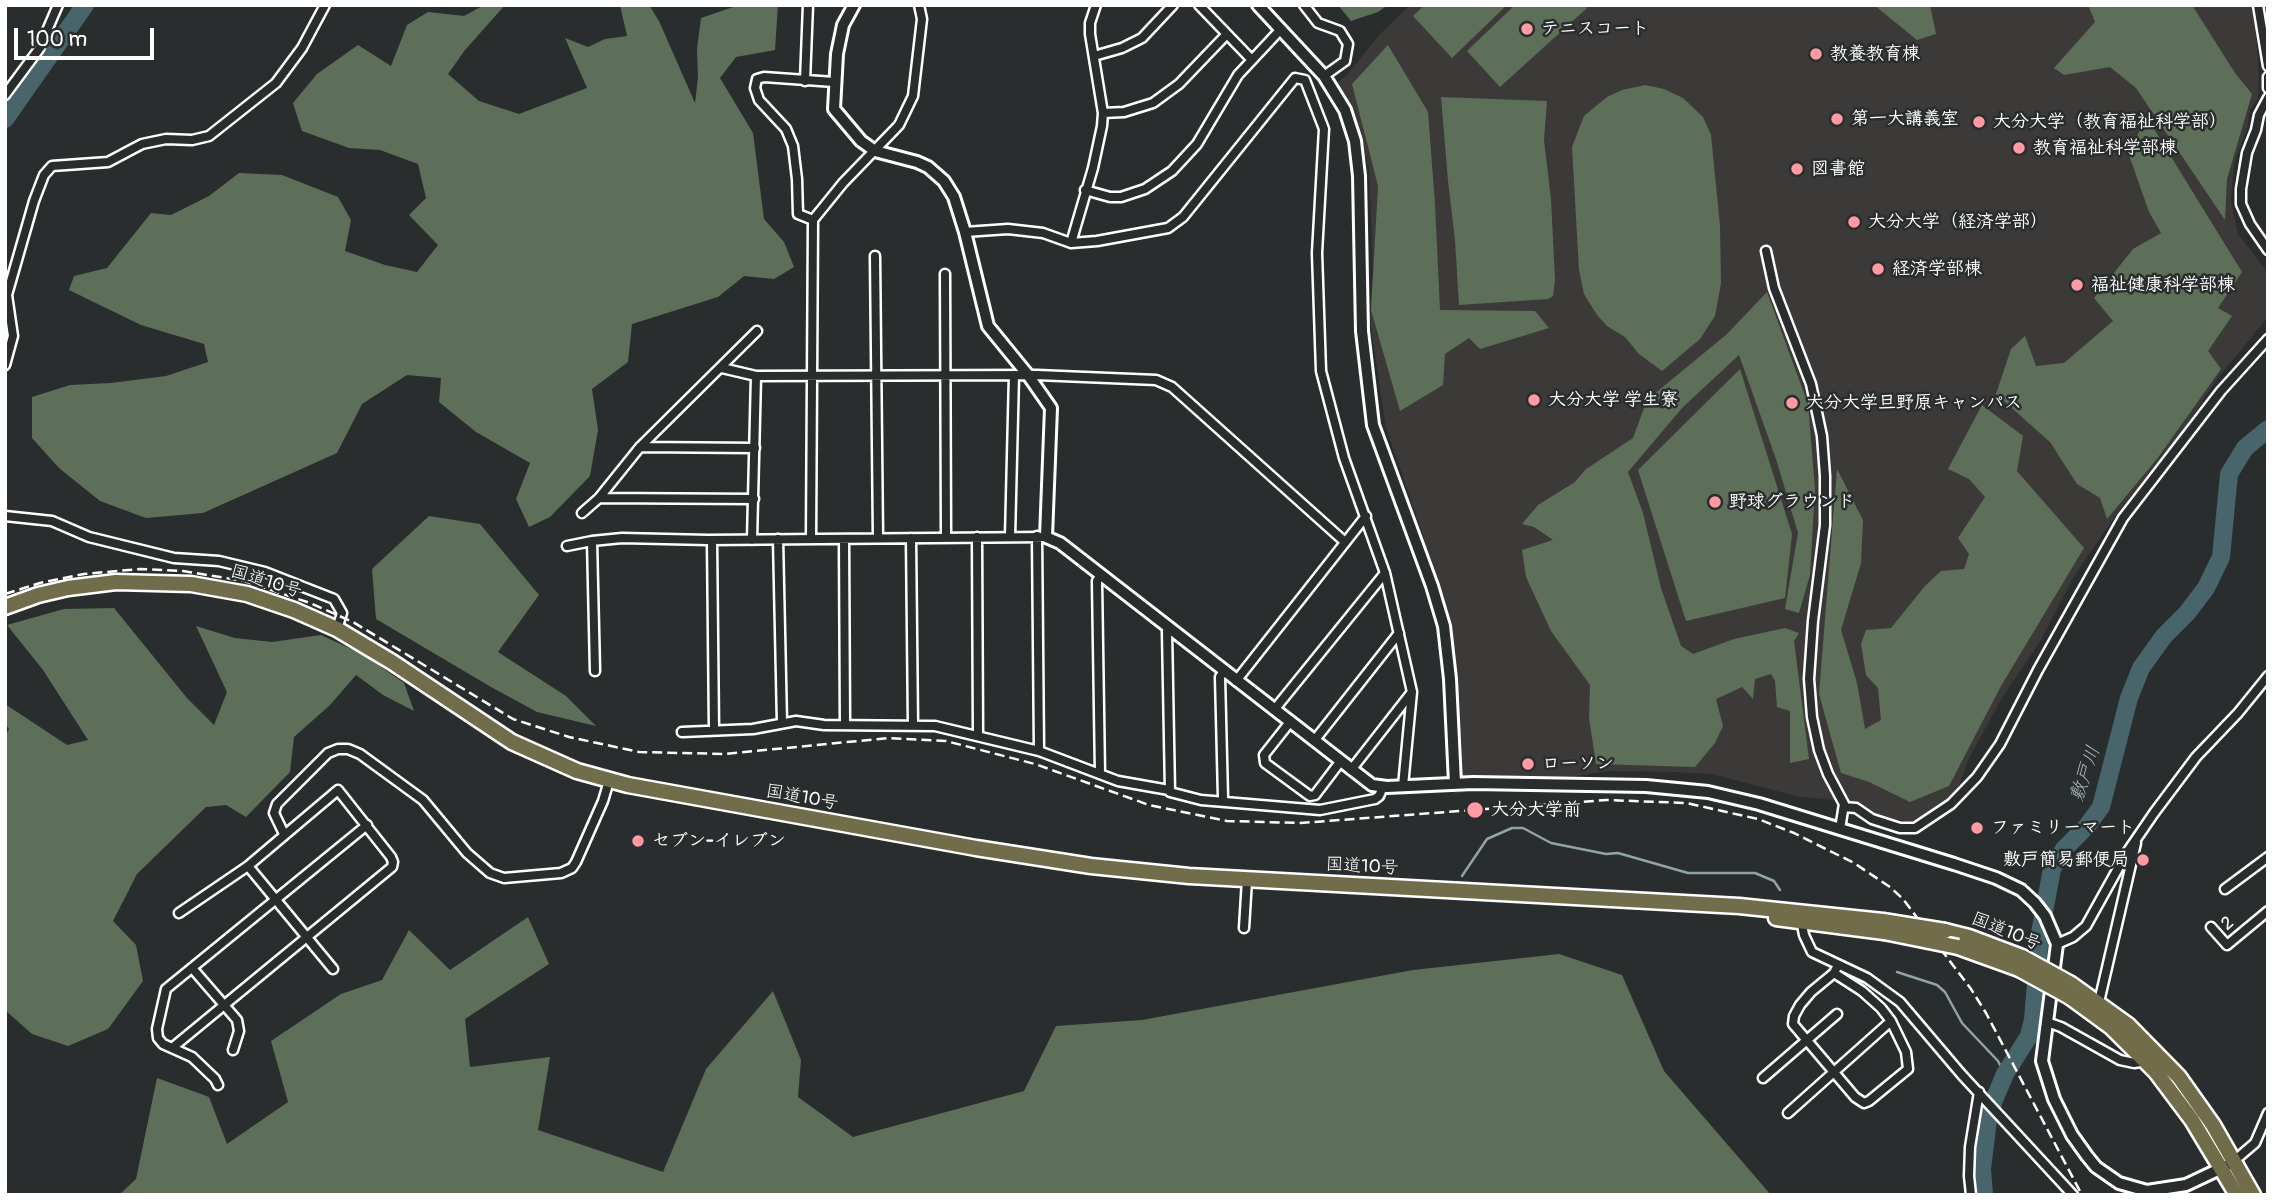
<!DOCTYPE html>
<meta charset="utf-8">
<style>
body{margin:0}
#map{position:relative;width:2273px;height:1200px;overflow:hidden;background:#2a2d2e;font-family:Pangolin,sans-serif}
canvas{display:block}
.frame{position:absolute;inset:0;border:7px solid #fff;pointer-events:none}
.scale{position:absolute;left:14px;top:28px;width:140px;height:32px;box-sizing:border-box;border:4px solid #fff;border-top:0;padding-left:9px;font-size:21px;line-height:24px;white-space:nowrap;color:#fff;-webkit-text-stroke:5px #2a2d2e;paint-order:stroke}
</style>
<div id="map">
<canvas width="2273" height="1200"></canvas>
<div class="frame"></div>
<div class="scale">100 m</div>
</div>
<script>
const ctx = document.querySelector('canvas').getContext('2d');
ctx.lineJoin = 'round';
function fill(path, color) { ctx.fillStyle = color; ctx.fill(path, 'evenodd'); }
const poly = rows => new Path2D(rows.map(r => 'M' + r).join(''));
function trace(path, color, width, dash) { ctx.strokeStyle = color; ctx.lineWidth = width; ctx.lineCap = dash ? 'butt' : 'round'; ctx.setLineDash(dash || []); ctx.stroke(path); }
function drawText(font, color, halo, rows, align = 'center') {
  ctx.font = font + ' Pangolin,"Klee One",sans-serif'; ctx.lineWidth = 5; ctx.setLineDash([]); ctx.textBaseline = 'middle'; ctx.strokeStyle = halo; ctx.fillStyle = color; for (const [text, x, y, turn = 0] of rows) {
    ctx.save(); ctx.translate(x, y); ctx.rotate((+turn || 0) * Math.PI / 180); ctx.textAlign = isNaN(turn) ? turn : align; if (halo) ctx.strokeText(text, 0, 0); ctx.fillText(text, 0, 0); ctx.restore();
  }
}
fill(poly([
 [1410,5,2254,5,2259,76,2258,98,2250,110,2247,128,2234,163,2231,201,2238,234,2268,273,2268,317,2217,379,2181,433,2119,511,2074,576,2041,640,2002,698,1969,758,1956,793,1914,822,1880,818,1851,802,1796,796,1712,774,1677,772,1608,771,1454,794,1451,693,1442,618,1423,535,1386,428,1370,321,1373,269,1369,168,1359,134,1337,83,1347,75,1380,34]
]), '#3c3a38');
fill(poly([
 [484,5,505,5,465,50,448,74,479,101,519,114,587,88,565,38,588,47,605,39,627,36,620,5,649,5,659,21,695,103,698,77,697,49,701,18,739,5,778,5,775,50,736,57,720,78,753,133,764,219,784,242,794,267,774,279,744,276,718,297,632,324,628,362,592,389,598,430,590,476,550,517,529,527,516,499,530,463,476,432,439,402,441,378,407,375,362,404,337,453,203,513,146,518,100,501,59,468,32,438,32,397,70,385,111,383,166,376,208,362,204,344,141,325,69,290,74,276,107,268,151,213,171,215,209,196,239,173,282,175,338,197,351,220,345,251,385,265,417,272,438,245,409,215,426,198,418,164,380,150,349,148,302,131,293,103,317,74,358,45,391,66,407,25,428,12,464,16],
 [1338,5,1388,5,1378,12,1351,21],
 [1425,5,1507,5,1452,58,1413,16],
 [1515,5,1585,5,1587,8,1500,87,1467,51],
 [1874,5,1930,5,1936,34,1917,40],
 [2088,5,2192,5,2235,73,2252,94,2227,179,2225,220,2136,88,2110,67,2064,75,2054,68,2095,22],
 [1388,45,1428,112,1435,204,1440,310,1535,311,1549,328,1480,349,1469,338,1445,354,1443,385,1400,411,1371,310,1378,186,1352,84],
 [1645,85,1664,89,1683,98,1703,117,1711,135,1720,226,1721,283,1715,316,1700,339,1662,371,1639,354,1625,337,1607,326,1597,315,1584,294,1579,270,1572,147,1584,116,1607,97,1622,90],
 [1441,97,1547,101,1544,140,1551,199,1555,280,1553,296,1548,299,1459,305,1455,240,1448,181],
 [2146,116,2242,272,2218,308,2232,316,2208,351,2221,369,2157,459,2107,519,2100,498,2077,484,2050,442,1996,394,2011,349,2025,336,2036,366,2064,363,2113,321,2094,298,2133,249,2161,233,2149,212,2129,155],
 [1767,292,1808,404,1815,489,1810,575,1799,613,1785,609,1798,533,1777,462,1739,355,1682,408,1628,472,1643,513,1661,588,1681,646,1693,654,1734,639,1785,628,1799,633,1794,641,1809,759,1790,763,1790,711,1777,707,1775,681,1771,674,1755,679,1753,699,1742,687,1716,699,1723,726,1715,743,1695,767,1596,764,1589,718,1590,685,1551,631,1526,577,1522,550,1553,540,1534,527,1522,524,1538,505,1575,482,1586,469,1633,438,1647,400,1727,334],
 [1740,369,1792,534,1785,598,1686,621,1638,470],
 [1982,405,2023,436,2017,471,2084,548,2001,686,1949,786,1910,802,1869,782,1841,773,1819,694,1837,469,1863,520,1861,563,1841,630,1857,683,1865,729,1881,720,1878,688,1866,675,1861,644,1866,630,1891,628,1925,586,1941,571,1964,569,1969,554,1958,538,1985,497,1969,479,1948,469],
 [429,516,480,524,539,595,498,652,566,696,596,726,537,712,491,687,376,619,372,569],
 [114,608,187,698,214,725,227,692,196,626,235,638,272,642,321,635,364,655,404,683,414,711,383,695,356,675,330,705,294,737,290,772,246,817,226,805,206,807,137,874,113,921,136,945,143,981,108,1029,68,1046,32,1034,5,1010,5,736,9,729,5,723,5,704,67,745,88,740,43,670,7,625,64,609],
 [528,917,549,964,465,1019,470,1067,550,1057,538,1130,663,1172,706,1069,773,991,801,1060,798,1097,853,1137,1024,1091,1056,1026,1142,1020,1413,970,1559,954,1622,975,1664,1071,1771,1195,119,1195,136,1179,157,1078,209,1097,227,1144,288,1102,271,1041,341,994,382,980,409,930,450,970]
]), '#5d6f58');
trace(poly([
 [1462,876,1487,839,1512,828,1523,828,1551,843,1606,854,1618,853,1688,873,1755,873,1774,881,1780,890],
 [1897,972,1937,985,1945,992,1962,1023,1998,1061,2005,1074]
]), '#91a3a6', 2.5);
trace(poly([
 [5,119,85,5],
 [1984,1195,1982,1169,1989,1112,2005,1074,2029,1036,2033,1020,2040,933,2052,869,2064,849,2087,826,2101,807,2129,698,2141,668,2164,636,2187,613,2206,588,2221,557,2229,474,2245,448,2268,429]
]), '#47656b', 18);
const street = poly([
 [1199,5,1251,59],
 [1304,5,1318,23,1340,31,1348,44,1345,61,1324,76],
 [2258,5,2268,66],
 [1094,56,1122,48,1142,38,1173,5],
 [2268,77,2268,88],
 [805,81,808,5],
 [5,95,39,49,58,5],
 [2268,98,2259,115,2256,130,2247,153,2241,189,2241,204,2250,224,2268,250],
 [1103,113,1124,112,1153,103,1179,84,1226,35],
 [1085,190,1110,197,1121,197,1145,189,1172,171,1197,144,1238,75,1281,29],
 [813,220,798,214,797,179,793,146,786,129,759,100,755,88,757,79,764,77,834,82],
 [965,232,1008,229,1043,233,1071,243,1097,241,1168,228,1183,217,1295,78,1305,80,1324,129,1317,253,1321,371,1344,458,1385,573,1412,692,1403,786],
 [1071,243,1093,168,1102,126,1103,113,1090,34,1090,23,1096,5],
 [1766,251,1774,288,1811,384,1822,436,1825,476,1825,525,1813,621,1809,679,1812,717,1819,750,1828,774,1844,804,1840,829],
 [875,256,878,538],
 [945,274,946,537],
 [5,365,13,336,7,295,34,201,44,175,52,166,108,162,142,144,166,139,192,140,209,136,276,83,302,48,325,5],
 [722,368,756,376,1037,375,1156,380,1172,387,1345,542],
 [640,447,755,448],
 [599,498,754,499],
 [582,513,599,498,640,447,757,331],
 [5,516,52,521,89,537,174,558,219,561,265,572,334,599,342,613,337,629],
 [1037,536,1039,751],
 [977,537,978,736],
 [1010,537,1014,375],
 [911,538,913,726],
 [778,539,782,723],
 [811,539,813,220,843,183,899,125,913,96,922,19,919,5],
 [844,539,845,725],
 [712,540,714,730],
 [752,540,756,376],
 [592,541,595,671],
 [567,546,592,541,622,538,708,540,1046,537],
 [1170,629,1167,631,1170,792,1201,800,1320,810,1375,799,1379,796,1383,787],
 [1236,681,1366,516],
 [1274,710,1385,573],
 [1290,722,1264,755,1265,763,1310,796,1315,795,1340,762],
 [682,732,753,729,796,721,824,725,935,726,1039,751,1118,781,1169,790],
 [1314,741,1399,633],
 [1351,770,1412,692],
 [1100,774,1097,581,1101,575],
 [1223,798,1220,677,1224,671],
 [1844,807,1856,808,1872,819,1900,828,1915,828,1951,804,1977,777,2000,744,2038,670,2123,518,2221,391,2268,339],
 [284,834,274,813,277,804,328,753,338,749,348,749,360,754,423,800,467,853,490,873,504,878,561,873,572,868,576,862,603,801,609,781],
 [248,866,333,969],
 [2225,889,2268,857],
 [1801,919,1804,935,1812,952,1867,978,1900,1002,1962,1075,2073,1195],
 [2211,927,2227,945,2268,911],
 [1244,928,1247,880],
 [2057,944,2073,937,2086,926,2126,854,2154,813,2196,757,2238,713,2268,676],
 [192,968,237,1020,239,1031,233,1050],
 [1834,973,1862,991,1881,1008,1891,1021,1906,1052,1908,1069,1869,1101,1864,1103,1855,1097,1793,1024,1794,1016,1800,1005,1811,992,1834,973,1838,965],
 [2099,1002,2136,843],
 [2047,1022,2061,1027,2120,1060,2134,1063,2146,1061],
 [172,1048,392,867,393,862,391,857,338,790,248,866,179,913],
 [1763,1078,1837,1014],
 [218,1085,215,1079,192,1057,163,1044,158,1038,157,1029,166,989,367,825],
 [1788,1113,1891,1021],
 [2234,1161,2255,1143,2268,1113],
 [1971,1195,1969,1176,1970,1147,1979,1092]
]);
const secondary = poly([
 [854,5,843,25,837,54,834,109,861,141,875,151,917,162,928,167,944,181,954,197,965,232,988,326,1028,375,1051,408,1046,537,1060,543,1372,785,1387,787,1473,783,1646,786,1708,792,1759,804,1954,864,1996,878,2021,890,2035,903,2045,916,2057,944,2042,1061,2054,1099,2072,1135,2087,1156,2096,1167,2119,1183,2147,1191,2186,1185,2226,1166],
 [1258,5,1324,76,1345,110,1355,141,1359,176,1362,331,1373,425,1432,586,1444,626,1450,679,1455,783]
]);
const highway = poly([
 [5,607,38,595,68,588,116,582,191,584,247,594,294,610,337,629,392,662,512,742,577,771,628,785,976,848,1091,866,1189,876,1739,906,1883,921],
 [1776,918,1884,932],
 [1945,931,1969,937,2022,957],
 [1958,947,2019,969],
 [2071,984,2128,1025,2179,1077,2213,1125,2253,1195],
 [2070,997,2111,1027,2156,1072,2192,1120,2237,1195]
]);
trace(street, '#fff', 13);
trace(secondary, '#fff', 16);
trace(highway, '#fff', 19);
trace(street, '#2a2d2e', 8);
trace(secondary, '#2a2d2e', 10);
trace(highway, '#716d4b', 14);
trace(poly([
 [5,594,40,583,84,574,140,569,183,571,244,581,310,603,353,622,513,719,569,737,639,752,724,754,889,738,946,741,1035,764,1149,805,1227,821,1300,823,1606,800,1686,803,1758,819,1794,833,1854,863,1890,887,1903,899,1971,989,1986,1013,2082,1195]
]), '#fff', 2.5, [10, 5]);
const highwayBridge = poly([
 [1883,921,1945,931],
 [1884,932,1958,947],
 [2022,957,2071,984],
 [2019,969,2070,997]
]);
trace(highwayBridge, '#fff', 19, []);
trace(highwayBridge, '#716d4b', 14);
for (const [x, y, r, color] of [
 [1527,29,7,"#ff9aa2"],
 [1816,54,7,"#ff9aa2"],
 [1837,119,7,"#ff9aa2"],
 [1979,122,7,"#ff9aa2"],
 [2019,148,7,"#ff9aa2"],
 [1797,169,7,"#ff9aa2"],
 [1854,222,7,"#ff9aa2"],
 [1878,269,7,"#ff9aa2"],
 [2077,285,7,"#ff9aa2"],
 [1534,400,7,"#ff9aa2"],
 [1792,403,7,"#ff9aa2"],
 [1715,502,7,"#ff9aa2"],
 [1528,764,7,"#ff9aa2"],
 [1475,810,9,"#ff9aa2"],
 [1977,828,7,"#ff9aa2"],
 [638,841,7,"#ff9aa2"],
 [2143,860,7,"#ff9aa2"]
]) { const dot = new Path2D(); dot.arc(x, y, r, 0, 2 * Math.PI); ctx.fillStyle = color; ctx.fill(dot); trace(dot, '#2a2d2e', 2.5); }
drawText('bold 18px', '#fff', '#2a2d2e', [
 ["テニスコート",1541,29],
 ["教養教育棟",1830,54],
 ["第一大講義室",1851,119],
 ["大分大学（教育福祉科学部）",1993,122],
 ["教育福祉科学部棟",2033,148],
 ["図書館",1811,169],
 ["大分大学（経済学部）",1868,222],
 ["経済学部棟",1892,269],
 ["福祉健康科学部棟",2091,285],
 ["大分大学 学生寮",1548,400],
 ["大分大学旦野原キャンパス",1806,403],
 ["野球グラウンド",1729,502],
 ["ローソン",1542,764],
 ["大分大学前",1491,810],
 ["ファミリーマート",1991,828],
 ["セブン-イレブン",652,841],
 ["敷戸簡易郵便局",2129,860,"right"]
], 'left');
drawText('18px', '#fff', '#2a2d2e', [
 ["国道10号",266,582,17],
 ["国道10号",802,798,10],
 ["国道10号",1362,867,3],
 ["2",2228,924,-39],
 ["国道10号",2006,932,22]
]);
drawText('italic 19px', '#acbabc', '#2a2d2e', [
 ["敷戸川",2086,774,-71]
]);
</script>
